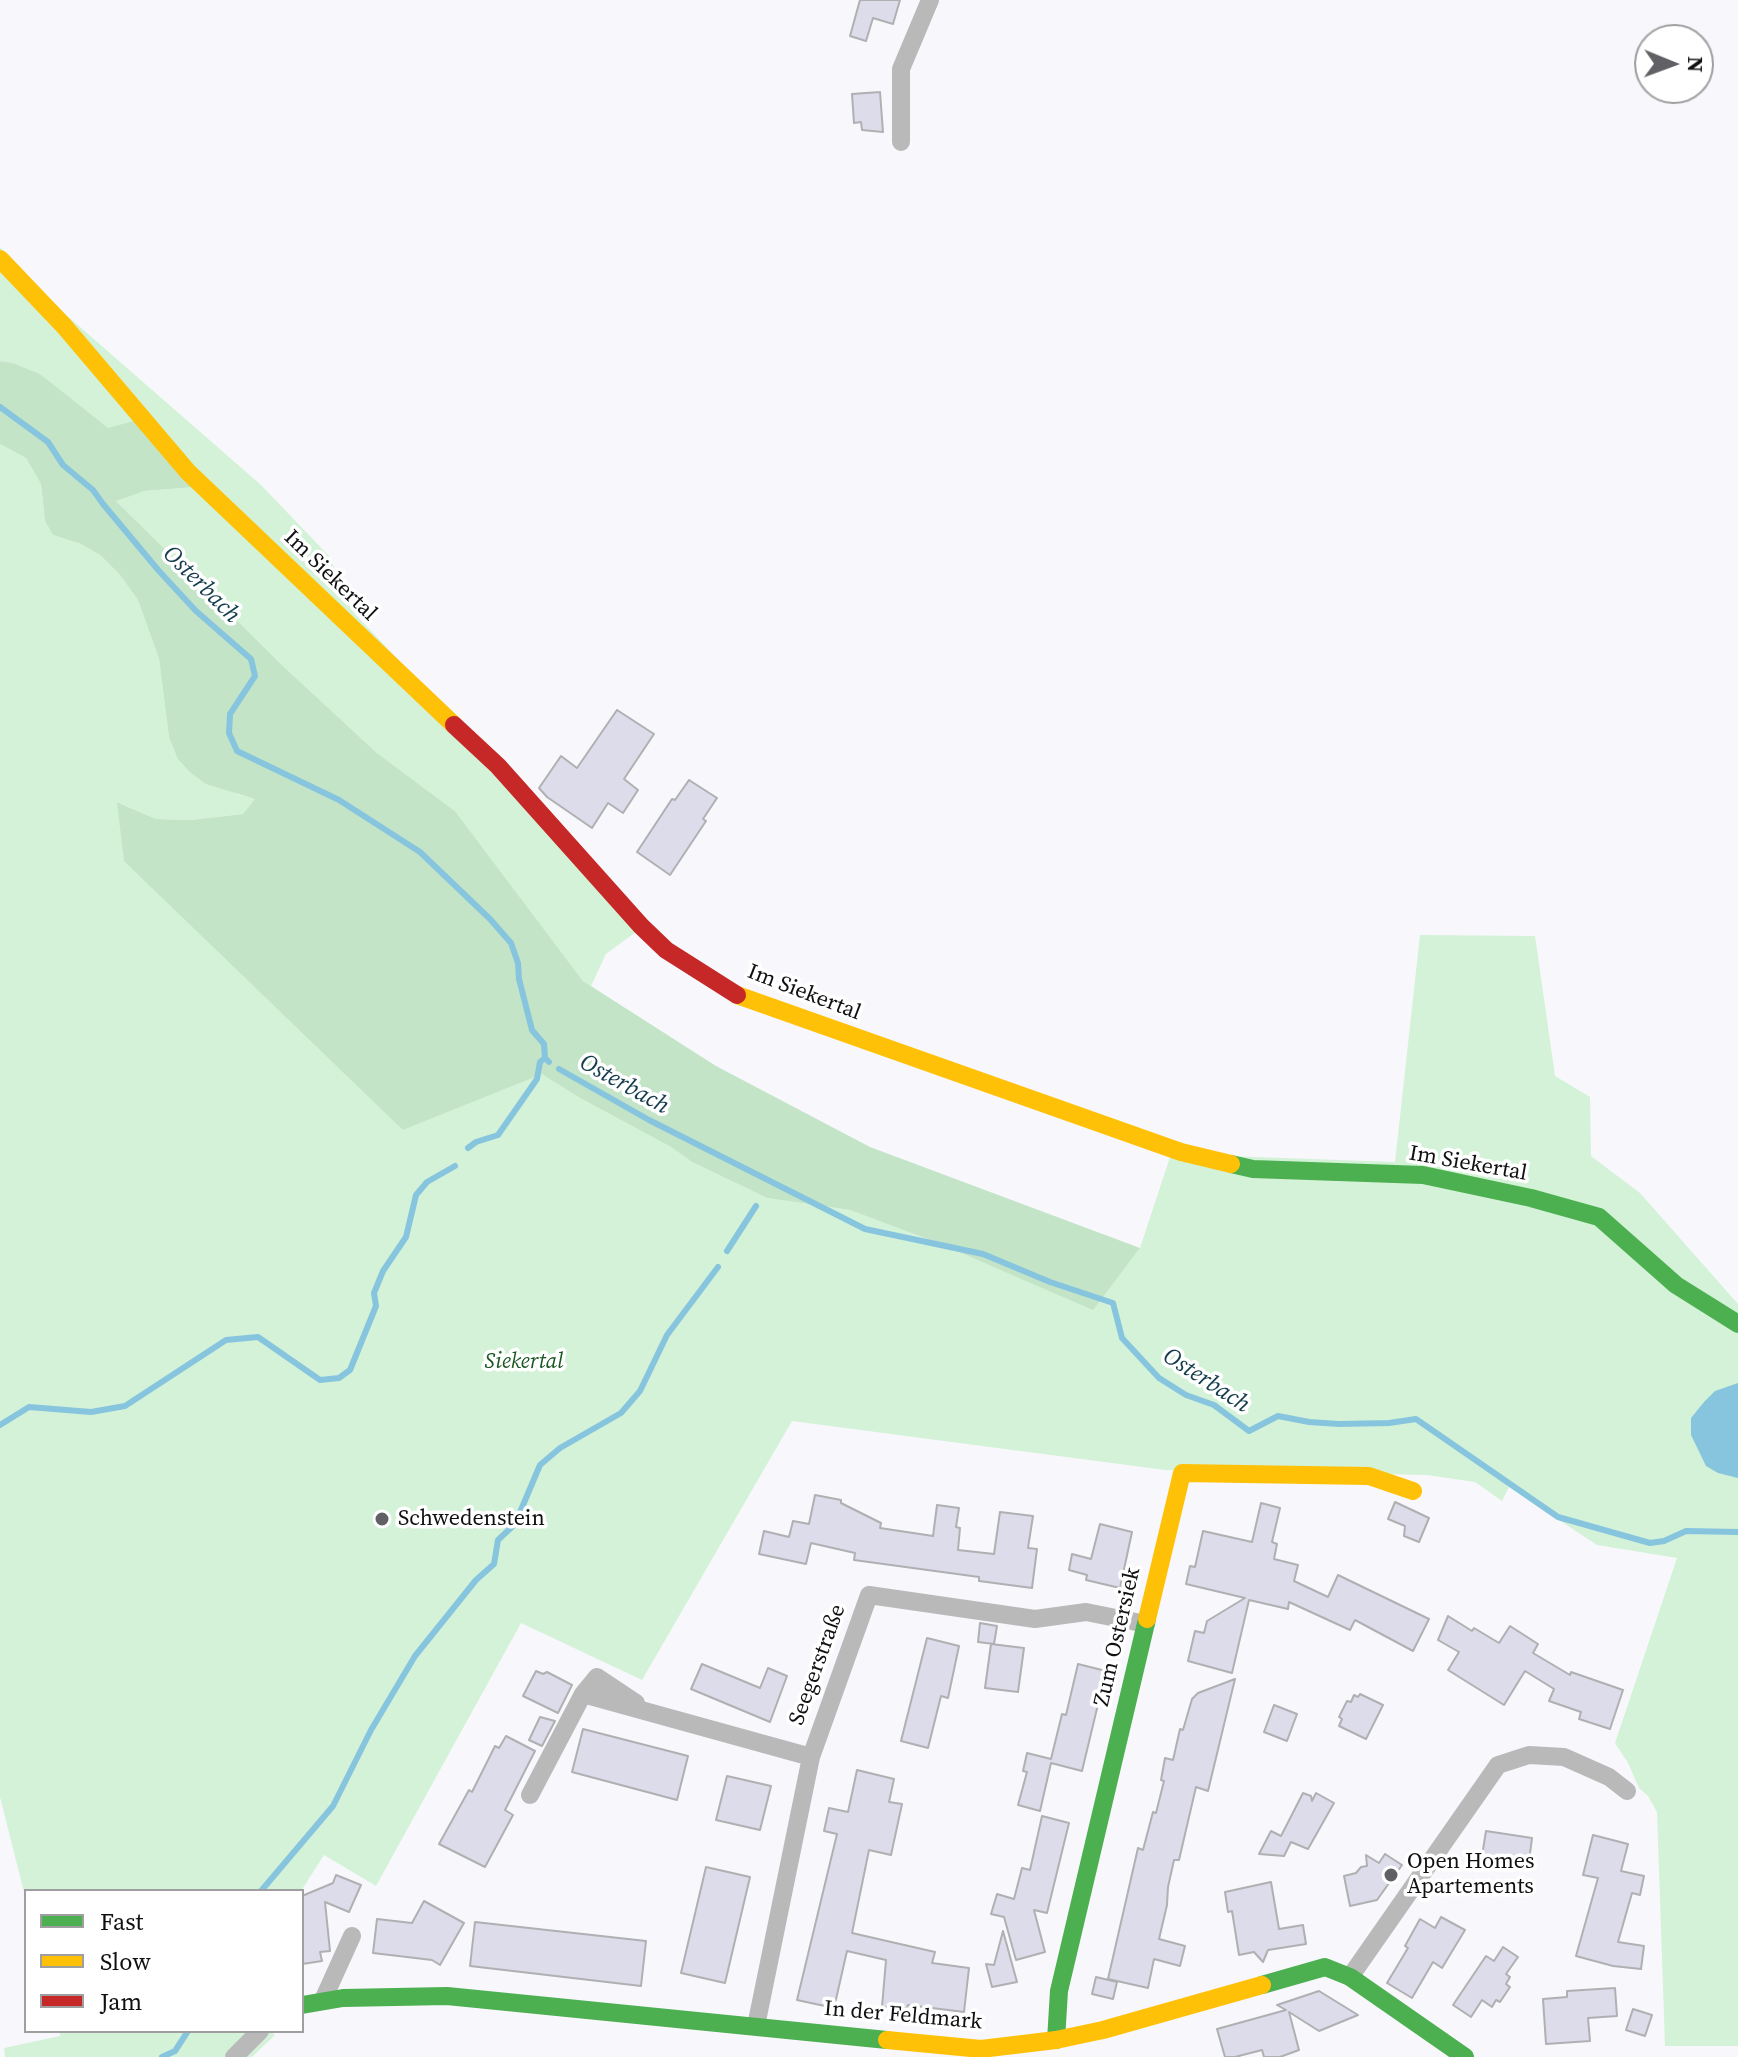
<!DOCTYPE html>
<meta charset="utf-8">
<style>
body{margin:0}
#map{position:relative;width:1738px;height:2057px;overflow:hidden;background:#f8f8fc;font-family:"Source Serif 4",serif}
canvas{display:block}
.legend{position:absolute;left:24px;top:1889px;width:280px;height:144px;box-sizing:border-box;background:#fff;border:2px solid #9f9fa1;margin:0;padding:10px 14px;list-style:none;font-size:24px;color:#101013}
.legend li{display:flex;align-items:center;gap:16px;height:40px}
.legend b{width:40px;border:2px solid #9f9fa1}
.north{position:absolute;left:1634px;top:24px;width:80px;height:80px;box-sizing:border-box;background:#fff;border:2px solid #9f9fa1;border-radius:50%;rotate:91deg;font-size:22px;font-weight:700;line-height:32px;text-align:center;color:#101013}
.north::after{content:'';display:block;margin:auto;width:28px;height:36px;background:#616165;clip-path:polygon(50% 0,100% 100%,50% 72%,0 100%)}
</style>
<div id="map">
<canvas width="1738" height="2057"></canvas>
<ul class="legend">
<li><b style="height:10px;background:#4caf50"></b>Fast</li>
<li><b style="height:10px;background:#ffc107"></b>Slow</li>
<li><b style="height:10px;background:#c62828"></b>Jam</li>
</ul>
<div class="north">N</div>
</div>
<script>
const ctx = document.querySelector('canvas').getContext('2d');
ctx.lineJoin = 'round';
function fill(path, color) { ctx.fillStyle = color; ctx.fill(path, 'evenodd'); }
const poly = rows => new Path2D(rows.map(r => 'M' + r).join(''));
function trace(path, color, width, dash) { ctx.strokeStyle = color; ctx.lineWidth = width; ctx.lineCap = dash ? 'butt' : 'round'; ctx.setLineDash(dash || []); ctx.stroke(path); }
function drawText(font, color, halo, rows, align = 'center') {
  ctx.font = font + ' "Source Serif 4",serif'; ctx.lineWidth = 7; ctx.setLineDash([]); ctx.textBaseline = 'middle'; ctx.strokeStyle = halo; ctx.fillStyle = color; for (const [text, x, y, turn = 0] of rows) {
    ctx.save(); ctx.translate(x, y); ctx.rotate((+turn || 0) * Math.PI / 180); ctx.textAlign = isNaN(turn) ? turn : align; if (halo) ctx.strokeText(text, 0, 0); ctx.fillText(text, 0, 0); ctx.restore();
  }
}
fill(poly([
 [0,247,64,313,261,485,329,556,354,613,648,923,606,954,591,986,583,981,455,811,377,753,284,667,115,500,144,491,194,487,115,428,108,428,92,417,40,374,13,363,0,361],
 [0,444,26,458,41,484,45,521,53,535,81,544,100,555,120,575,138,600,159,659,169,737,237,794,256,799,243,814,191,820,156,819,118,802,403,1130,542,1073,580,1098,671,1147,692,1162,767,1198,850,1210,943,1245,1093,1309,1140,1248,1171,1154,1395,1162,1420,935,1535,936,1555,1076,1590,1097,1591,1156,1640,1193,1738,1304,1738,2046,1665,2046,1657,1812,1648,1796,1639,1788,1628,1763,1615,1743,1677,1558,1597,1545,1509,1487,1502,1501,1475,1482,1427,1475,1165,1470,792,1421,642,1680,521,1623,376,1886,324,1855,301,1891,26,1891,26,1900,0,1797],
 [59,2031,270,2031,275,2035,252,2057,241,2057,235,2047,224,2057,5,2057,4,2048,60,2036]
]), '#d3f2d7');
fill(poly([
 [0,361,13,363,40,374,108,428,134,421,195,487,144,491,116,501,284,667,377,753,455,811,583,981,716,1066,870,1147,1140,1248,1093,1310,943,1245,850,1210,767,1198,692,1162,671,1147,580,1098,542,1074,403,1130,124,861,117,802,156,819,191,820,243,814,255,799,206,784,191,773,178,759,169,737,159,659,138,600,120,575,100,555,81,544,53,535,45,521,41,484,26,458,0,444]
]), '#c3e4c7');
fill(poly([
 [1738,1383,1738,1478,1718,1473,1706,1466,1691,1435,1691,1418,1704,1402,1715,1391]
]), '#87c5df');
trace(poly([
 [0,407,48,442,63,465,93,490,103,504,159,571,196,611,251,659,255,676,230,714,229,733,237,751,339,800,420,852,490,919,511,943,518,963,519,979,532,1030,544,1044,545,1058,549,1062],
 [559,1069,649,1120,865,1229,983,1254,1050,1282,1113,1303,1122,1338,1159,1378,1186,1395,1214,1405,1249,1431,1278,1416,1309,1422,1339,1424,1389,1423,1416,1419,1558,1517,1650,1543,1664,1541,1686,1531,1738,1532],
 [468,1148,476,1142,498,1135,537,1079,540,1062,545,1058],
 [727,1251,756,1206],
 [0,1425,29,1407,91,1412,125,1406,226,1340,258,1337,320,1380,339,1378,350,1370,376,1306,374,1293,383,1271,406,1237,416,1195,427,1182,455,1166],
 [261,1891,333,1806,371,1730,415,1656,476,1580,494,1564,498,1540,515,1524,540,1465,560,1448,621,1413,640,1391,667,1335,718,1267],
 [162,2057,175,2051,188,2031]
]), '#87c5df', 6);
const building = poly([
 [860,0,900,0,893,24,873,18,866,41,850,36,860,0],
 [880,92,883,132,862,130,861,122,854,123,852,94,880,92],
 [617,710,654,734,624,779,638,790,623,813,608,803,592,828,547,797,539,788,561,756,577,768,617,710],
 [689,780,717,798,703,819,706,821,670,875,637,852,672,799,675,800,689,780],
 [815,1495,841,1500,841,1503,881,1523,880,1528,933,1536,937,1505,959,1508,956,1527,960,1528,958,1550,994,1554,1000,1512,1033,1516,1028,1548,1037,1549,1032,1588,979,1581,979,1577,854,1560,855,1553,811,1543,806,1564,759,1554,764,1531,789,1537,793,1521,809,1524,815,1495],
 [1395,1502,1429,1518,1419,1542,1404,1536,1405,1526,1388,1519,1395,1502],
 [1261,1503,1280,1508,1272,1542,1277,1544,1274,1559,1298,1565,1294,1581,1328,1597,1338,1575,1429,1619,1413,1651,1355,1620,1350,1630,1289,1602,1288,1609,1249,1600,1232,1673,1188,1661,1195,1631,1204,1633,1207,1621,1245,1598,1186,1584,1190,1566,1195,1567,1203,1531,1252,1542,1261,1503],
 [1100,1524,1132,1532,1120,1588,1086,1580,1087,1575,1069,1570,1072,1554,1091,1559,1100,1524],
 [1448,1616,1472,1631,1474,1628,1499,1643,1510,1626,1538,1644,1533,1653,1570,1675,1571,1672,1623,1690,1610,1729,1579,1719,1581,1712,1549,1701,1554,1689,1525,1671,1504,1705,1448,1670,1459,1652,1438,1640,1448,1616],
 [980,1623,997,1626,994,1644,978,1642,980,1623],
 [927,1638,959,1646,948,1698,941,1696,928,1748,901,1741,927,1638],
 [991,1644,1024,1648,1018,1692,985,1688,991,1644],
 [702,1664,760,1688,768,1668,787,1676,770,1722,691,1689,702,1664],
 [1078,1664,1106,1671,1082,1771,1051,1763,1040,1811,1018,1805,1027,1772,1023,1771,1027,1753,1051,1759,1062,1714,1066,1715,1078,1664],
 [536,1671,543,1674,547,1672,572,1685,558,1713,523,1696,536,1671],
 [1235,1679,1208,1791,1196,1787,1179,1860,1174,1860,1168,1887,1167,1905,1159,1939,1185,1946,1180,1966,1154,1959,1148,1988,1108,1979,1138,1848,1143,1850,1153,1812,1156,1813,1164,1781,1161,1780,1165,1758,1173,1760,1180,1729,1183,1730,1192,1699,1198,1693,1235,1679],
 [1360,1694,1383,1705,1366,1739,1339,1726,1342,1719,1339,1717,1347,1701,1351,1702,1354,1695,1358,1697,1360,1694],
 [1274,1705,1297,1714,1287,1741,1264,1732,1274,1705],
 [540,1717,555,1721,542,1746,529,1740,540,1717],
 [583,1729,688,1756,677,1800,572,1772,583,1729],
 [506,1736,535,1751,505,1810,513,1815,485,1867,439,1844,469,1790,472,1792,495,1746,499,1748,506,1736],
 [857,1770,894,1779,889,1802,902,1804,891,1855,869,1850,852,1933,935,1952,932,1963,969,1968,964,2012,908,2005,907,2008,882,2007,886,1960,847,1951,834,2008,797,2000,837,1834,824,1831,829,1808,848,1812,857,1770],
 [727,1776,771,1786,760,1830,716,1820,727,1776],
 [1303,1793,1311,1796,1312,1801,1316,1793,1334,1803,1308,1849,1291,1842,1284,1856,1259,1854,1271,1831,1281,1836,1303,1793],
 [1042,1816,1069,1823,1047,1913,1034,1910,1045,1952,1016,1960,1004,1917,991,1914,997,1894,1014,1899,1022,1868,1030,1870,1042,1816],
 [1486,1831,1532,1838,1528,1869,1481,1862,1486,1831],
 [1593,1835,1628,1844,1621,1871,1644,1876,1640,1895,1632,1893,1618,1942,1644,1946,1641,1969,1613,1966,1576,1956,1598,1878,1583,1875,1593,1835],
 [1385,1854,1402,1865,1377,1900,1350,1906,1344,1876,1356,1873,1361,1867,1367,1866,1366,1855,1379,1863,1385,1854],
 [706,1867,750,1877,725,1983,681,1973,706,1867],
 [336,1875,361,1885,349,1912,325,1902,330,1951,320,1952,322,1961,302,1964,302,1896,333,1883,336,1875],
 [1271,1882,1279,1929,1303,1925,1306,1944,1268,1950,1263,1962,1254,1952,1239,1955,1232,1911,1228,1912,1225,1892,1271,1882],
 [424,1901,464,1923,440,1965,432,1960,373,1953,377,1919,412,1923,424,1901],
 [1441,1917,1465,1930,1442,1968,1433,1962,1412,1998,1387,1983,1408,1948,1405,1946,1420,1919,1435,1928,1441,1917],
 [475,1922,646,1941,641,1986,470,1966,475,1922],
 [1003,1931,1017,1982,992,1987,986,1964,994,1965,1003,1931],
 [1503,1947,1518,1957,1506,1974,1510,1977,1506,1984,1510,1987,1500,2002,1496,2000,1492,2007,1482,2000,1471,2017,1453,2005,1486,1956,1494,1961,1503,1947],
 [1096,1977,1117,1982,1113,1999,1092,1994,1096,1977],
 [1615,1988,1617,2016,1588,2018,1590,2041,1546,2044,1543,1999,1567,1997,1567,1991,1615,1988],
 [1319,1991,1358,2015,1319,2031,1289,2012,1299,2050,1280,2057,1264,2057,1262,2050,1235,2057,1225,2057,1217,2029,1286,2010,1277,2005,1319,1991],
 [1633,2009,1652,2015,1645,2036,1626,2030,1633,2009]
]);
fill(building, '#dcdceb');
trace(building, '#b0b0b3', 2);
trace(poly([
 [901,142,901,69,930,0],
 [583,1694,811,1757],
 [530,1795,583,1694,597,1677,636,1703],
 [1350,1977,1498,1765,1529,1755,1564,1757,1609,1777,1627,1791],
 [323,2000,352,1936],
 [756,2026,811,1757,869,1595,1035,1619,1086,1612,1146,1624],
 [234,2057,260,2031]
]), '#bab9ba', 18);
trace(poly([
 [1231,1164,1253,1169,1423,1175,1531,1198,1599,1217,1676,1285,1738,1324],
 [1262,1985,1325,1967,1350,1977,1465,2057],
 [302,2005,343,1998,447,1996,887,2040],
 [1056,2040,1059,1991,1147,1619]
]), '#4caf50', 18);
trace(poly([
 [0,259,64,326,188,472,454,725],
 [737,995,1181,1152,1231,1164],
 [1147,1619,1182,1473,1369,1476,1413,1491],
 [887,2040,981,2049,1056,2040,1103,2030,1262,1985]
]), '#ffc107', 18);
trace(poly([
 [454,725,498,766,641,926,666,950,737,995]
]), '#c62828', 18);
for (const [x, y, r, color] of [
 [382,1519,8,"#616165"],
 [1391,1875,8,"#616165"]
]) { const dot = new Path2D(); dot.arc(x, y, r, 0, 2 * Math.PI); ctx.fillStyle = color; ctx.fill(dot); trace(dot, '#fff', 3); }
drawText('22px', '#101013', '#fff', [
 ["Im Siekertal",330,576,44],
 ["Im Siekertal",804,993,21],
 ["Im Siekertal",1468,1164,10],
 ["Zum Ostersiek",1118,1637,-77],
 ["Seegerstraße",818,1665,-70],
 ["In der Feldmark",903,2016,5]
]);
drawText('italic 22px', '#195622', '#fff', [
 ["Siekertal",524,1362]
]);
drawText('22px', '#101013', '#fff', [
 ["Schwedenstein",398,1519],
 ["Open Homes",1407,1862],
 ["Apartements",1407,1887]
], 'left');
drawText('italic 24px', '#143c4c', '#fff', [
 ["Osterbach",201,585,45],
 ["Osterbach",624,1085,29],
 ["Osterbach",1206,1381,33]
]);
</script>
